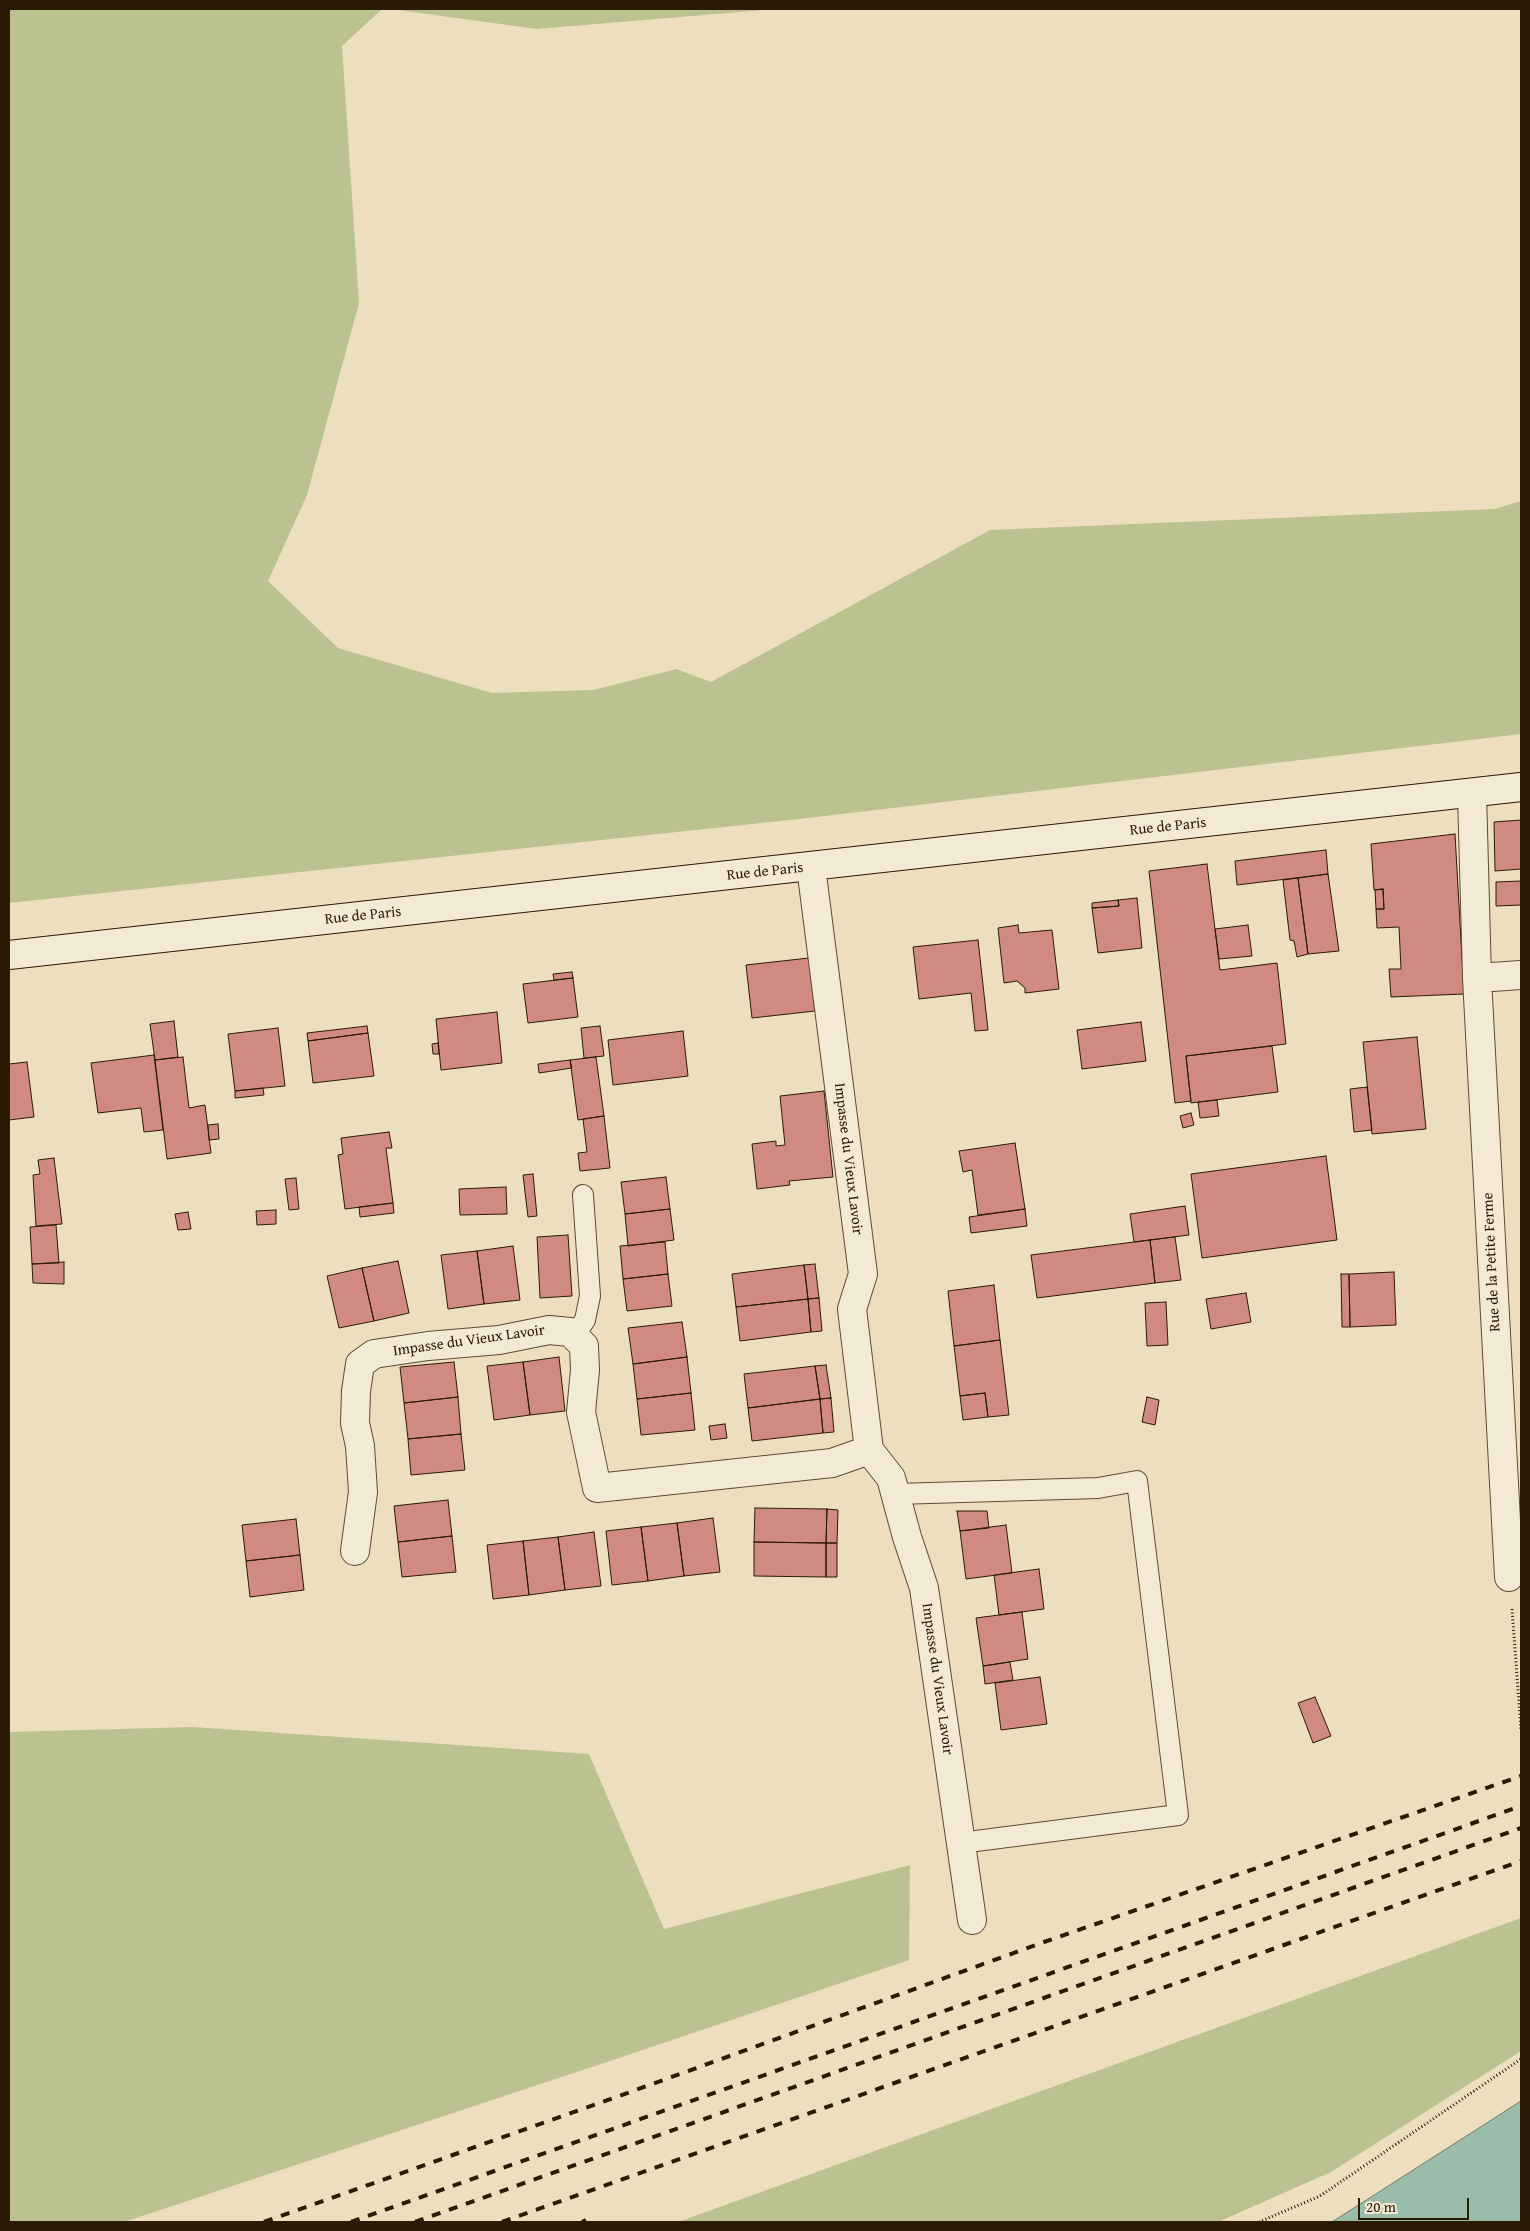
<!DOCTYPE html>
<style>
body{margin:0}
#map{position:relative;width:1530px;height:2231px;overflow:hidden;background:#eddfbe;font-family:"Gentium Book Plus",serif}
canvas{display:block}
.frame{position:absolute;inset:0;border:10px solid #2b1a05;pointer-events:none}
.scale{position:absolute;left:1358px;top:2198px;width:111px;height:22px;box-sizing:border-box;border:2px solid #2b1a05;border-top:0;padding-left:6px;font-size:15px;line-height:18px;white-space:nowrap;color:#2b1a05;-webkit-text-stroke:4px #f3ead5;paint-order:stroke}
</style>
<div id="map">
<canvas width="1530" height="2231"></canvas>
<div class="frame"></div>
<div class="scale">20 m</div>
</div>
<script>
const ctx = document.querySelector('canvas').getContext('2d');
ctx.lineJoin = 'round';
function fill(path, color) { ctx.fillStyle = color; ctx.fill(path, 'evenodd'); }
const poly = rows => new Path2D(rows.map(r => 'M' + r).join(''));
function trace(path, color, width, dash) { ctx.strokeStyle = color; ctx.lineWidth = width; ctx.lineCap = dash ? 'butt' : 'round'; ctx.setLineDash(dash || []); ctx.stroke(path); }
function drawText(font, color, halo, rows, align = 'center') {
  ctx.font = font + ' "Gentium Book Plus",serif'; ctx.lineWidth = 4.5; ctx.setLineDash([]); ctx.textBaseline = 'middle'; ctx.strokeStyle = halo; ctx.fillStyle = color; for (const [text, x, y, turn = 0] of rows) {
    ctx.save(); ctx.translate(x, y); ctx.rotate((+turn || 0) * Math.PI / 180); ctx.textAlign = isNaN(turn) ? turn : align; if (halo) ctx.strokeText(text, 0, 0); ctx.fillText(text, 0, 0); ctx.restore();
  }
}
fill(poly([
 [9,9,382,9,342,46,359,303,307,495,268,581,338,648,492,693,593,690,676,669,711,682,990,530,1495,509,1521,501,1521,734,799,819,9,903],
 [391,9,775,9,537,29],
 [193,1727,589,1754,664,1929,910,1865,909,1960,616,2059,124,2222,9,2222,9,1732],
 [1521,1918,1521,2051,1331,2172,1218,2222,678,2222]
]), '#bbc18f');
const water = poly([
 [1521,2101,1521,2222,1332,2222,1521,2101]
]);
fill(water, '#9abdab');
trace(water, '#6e7c69', 1);
const building = poly([
 [1521,820,1521,869,1495,871,1494,822,1521,820],
 [1455,834,1464,994,1391,997,1389,969,1401,969,1399,927,1377,928,1376,909,1384,909,1383,889,1374,890,1371,844,1455,834],
 [1326,850,1328,874,1237,885,1235,861,1326,850],
 [1207,864,1220,970,1277,963,1286,1044,1186,1056,1191,1101,1175,1103,1149,871,1207,864],
 [1328,874,1339,951,1308,954,1298,878,1328,874],
 [1298,878,1308,954,1297,957,1294,941,1290,940,1283,880,1298,878],
 [1521,881,1521,905,1496,906,1496,882,1521,881],
 [1383,889,1384,909,1376,909,1375,890,1383,889],
 [1137,898,1142,948,1098,953,1092,908,1119,906,1118,900,1137,898],
 [1118,900,1119,906,1092,908,1092,903,1118,900],
 [1018,925,1019,933,1052,930,1059,989,1025,993,1025,988,1017,981,1004,983,998,928,1018,925],
 [1248,925,1252,956,1219,959,1215,929,1248,925],
 [978,940,988,1030,975,1031,971,993,919,999,913,947,978,940],
 [809,958,815,1011,752,1018,746,965,809,958],
 [572,972,573,978,554,980,553,974,572,972],
 [573,978,578,1017,528,1023,523,984,573,978],
 [497,1012,502,1063,441,1070,436,1019,497,1012],
 [174,1021,178,1057,155,1060,150,1024,174,1021],
 [1141,1022,1146,1061,1082,1069,1077,1030,1141,1022],
 [367,1026,368,1033,308,1041,307,1033,367,1026],
 [600,1026,604,1056,584,1058,581,1028,600,1026],
 [278,1028,285,1086,235,1091,228,1034,278,1028],
 [683,1031,688,1076,613,1085,608,1040,683,1031],
 [368,1033,374,1076,313,1083,308,1041,368,1033],
 [1417,1037,1426,1129,1372,1134,1363,1042,1417,1037],
 [438,1043,439,1054,433,1054,432,1044,438,1043],
 [1272,1046,1278,1092,1191,1103,1186,1056,1272,1046],
 [154,1055,163,1130,144,1132,141,1108,98,1113,91,1063,154,1055],
 [183,1057,189,1108,205,1105,211,1153,167,1159,155,1060,183,1057],
 [596,1057,604,1116,578,1120,570,1060,596,1057],
 [570,1060,572,1068,539,1073,538,1064,570,1060],
 [27,1062,34,1117,9,1120,9,1064,27,1062],
 [1367,1087,1372,1130,1354,1132,1350,1089,1367,1087],
 [263,1088,264,1095,235,1098,235,1091,263,1088],
 [824,1091,833,1177,789,1181,790,1185,757,1189,752,1144,776,1141,776,1146,785,1145,780,1096,824,1091],
 [1217,1100,1219,1116,1200,1118,1198,1102,1217,1100],
 [1191,1113,1194,1125,1183,1128,1180,1116,1191,1113],
 [604,1116,610,1168,580,1171,578,1153,587,1152,583,1119,604,1116],
 [218,1124,219,1139,209,1140,208,1125,218,1124],
 [389,1132,392,1148,386,1148,393,1203,345,1209,338,1155,343,1154,341,1138,389,1132],
 [1015,1143,1025,1209,978,1215,972,1170,963,1172,959,1151,1015,1143],
 [1326,1156,1337,1240,1202,1258,1191,1174,1326,1156],
 [54,1158,62,1224,36,1226,33,1175,40,1174,38,1160,54,1158],
 [533,1174,537,1216,528,1217,523,1175,533,1174],
 [666,1177,670,1209,625,1214,621,1182,666,1177],
 [296,1178,299,1209,289,1210,285,1179,296,1178],
 [506,1187,507,1214,460,1215,459,1189,506,1187],
 [393,1203,394,1213,360,1217,359,1207,393,1203],
 [1185,1206,1189,1235,1134,1242,1130,1214,1185,1206],
 [670,1209,674,1240,628,1246,625,1214,670,1209],
 [1025,1209,1027,1226,971,1233,969,1217,1025,1209],
 [276,1210,276,1224,257,1225,256,1211,276,1210],
 [188,1212,191,1229,178,1230,175,1214,188,1212],
 [56,1225,59,1263,32,1264,30,1227,56,1225],
 [568,1235,572,1296,540,1298,537,1237,568,1235],
 [1175,1237,1181,1280,1155,1283,1150,1240,1175,1237],
 [1150,1240,1155,1283,1037,1298,1031,1255,1150,1240],
 [665,1242,668,1274,623,1279,620,1246,665,1242],
 [513,1246,520,1300,484,1304,477,1251,513,1246],
 [477,1251,484,1304,448,1309,441,1255,477,1251],
 [398,1261,409,1313,374,1321,362,1268,398,1261],
 [64,1262,64,1284,33,1283,32,1264,64,1262],
 [815,1264,819,1298,808,1299,804,1265,815,1264],
 [804,1265,808,1299,736,1307,732,1274,804,1265],
 [362,1268,374,1321,339,1328,327,1276,362,1268],
 [1394,1272,1396,1325,1350,1327,1349,1274,1394,1272],
 [668,1274,672,1306,627,1311,623,1279,668,1274],
 [1341,1274,1349,1274,1350,1327,1342,1327,1341,1274],
 [994,1285,1000,1340,954,1346,948,1291,994,1285],
 [1246,1293,1251,1322,1211,1329,1206,1299,1246,1293],
 [819,1298,822,1331,811,1332,808,1299,819,1298],
 [808,1299,811,1332,740,1341,736,1307,808,1299],
 [1166,1302,1168,1345,1147,1346,1145,1303,1166,1302],
 [682,1322,687,1357,633,1364,628,1328,682,1322],
 [1000,1340,1009,1415,988,1417,985,1393,960,1396,954,1346,1000,1340],
 [559,1357,565,1411,530,1415,523,1362,559,1357],
 [687,1357,691,1393,637,1399,633,1364,687,1357],
 [454,1362,458,1397,404,1403,400,1367,454,1362],
 [523,1362,530,1415,494,1420,487,1366,523,1362],
 [826,1365,831,1398,820,1399,815,1366,826,1365],
 [815,1366,820,1399,748,1408,744,1374,815,1366],
 [691,1393,695,1430,641,1435,637,1399,691,1393],
 [985,1393,988,1417,963,1420,960,1396,985,1393],
 [458,1397,461,1434,408,1439,404,1403,458,1397],
 [1147,1397,1159,1400,1155,1425,1142,1422,1147,1397],
 [831,1398,834,1432,823,1433,820,1399,831,1398],
 [820,1399,823,1433,752,1441,748,1408,820,1399],
 [725,1424,727,1438,711,1440,709,1426,725,1424],
 [461,1434,465,1470,411,1475,408,1439,461,1434],
 [448,1500,452,1536,398,1542,394,1506,448,1500],
 [755,1508,827,1509,826,1543,754,1542,755,1508],
 [827,1509,838,1510,837,1543,826,1543,827,1509],
 [957,1511,987,1511,989,1528,960,1531,957,1511],
 [713,1518,720,1572,684,1576,677,1523,713,1518],
 [296,1519,300,1555,246,1561,242,1525,296,1519],
 [677,1523,684,1576,648,1581,641,1527,677,1523],
 [1006,1525,1012,1573,966,1579,960,1531,1006,1525],
 [641,1527,648,1581,612,1585,606,1531,641,1527],
 [594,1532,601,1586,565,1590,558,1537,594,1532],
 [452,1536,456,1572,402,1577,398,1542,452,1536],
 [558,1537,565,1590,529,1595,523,1541,558,1537],
 [523,1541,529,1595,493,1599,487,1545,523,1541],
 [754,1542,826,1543,826,1577,754,1576,754,1542],
 [826,1543,837,1543,837,1577,826,1577,826,1543],
 [300,1555,304,1590,250,1597,246,1561,300,1555],
 [1039,1569,1044,1609,999,1615,994,1575,1039,1569],
 [1022,1612,1028,1659,983,1666,976,1618,1022,1612],
 [1010,1662,1013,1680,985,1684,983,1666,1010,1662],
 [1040,1677,1047,1724,1001,1730,995,1683,1040,1677],
 [1315,1697,1331,1736,1313,1743,1298,1703,1315,1697]
]);
fill(building, '#d18a81');
trace(building, '#2b1a05', 1);
const lane = poly([
 [574,1336,585,1320,590,1296,583,1195],
 [896,1494,1098,1488,1137,1481,1178,1815,976,1841]
]);
const street = poly([
 [1472,793,1477,978,1509,1577],
 [1477,978,1521,975],
 [869,1450,891,1478,907,1537,924,1588,972,1920],
 [355,1551,363,1492,360,1446,355,1423,356,1391,360,1364,374,1354,428,1346,499,1340,549,1330,570,1332,584,1346,585,1370,581,1412,597,1488,832,1463,869,1450,852,1309,863,1274,811,867]
]);
const secondary = poly([
 [9,955,1521,787]
]);
trace(lane, '#5c4b33', 22);
trace(street, '#5c4b33', 30);
trace(secondary, '#2b1a05', 30);
trace(poly([
 [1512,1609,1521,1730],
 [1259,2222,1320,2196,1521,2059]
]), '#2b1a05', 3, [1, 2.5]);
trace(lane, '#f3ead5', 20);
trace(street, '#f3ead5', 28);
trace(secondary, '#f3ead5', 28);
trace(poly([
 [264,2222,633,2091,1044,1942,1521,1776],
 [351,2222,1521,1806],
 [415,2222,1521,1828],
 [502,2222,1521,1861],
 [582,2222,586,2220]
]), '#2b1a05', 4, [9, 9]);
drawText('15px', '#2b1a05', '#f3ead5', [
 ["Rue de Paris",1168,827,-6],
 ["Rue de Paris",765,872,-6],
 ["Rue de Paris",363,916,-6],
 ["Impasse du Vieux Lavoir",848,1159,83],
 ["Rue de la Petite Ferme",1492,1262,-93],
 ["Impasse du Vieux Lavoir",469,1341,-8],
 ["Impasse du Vieux Lavoir",937,1679,82]
]);
</script>
